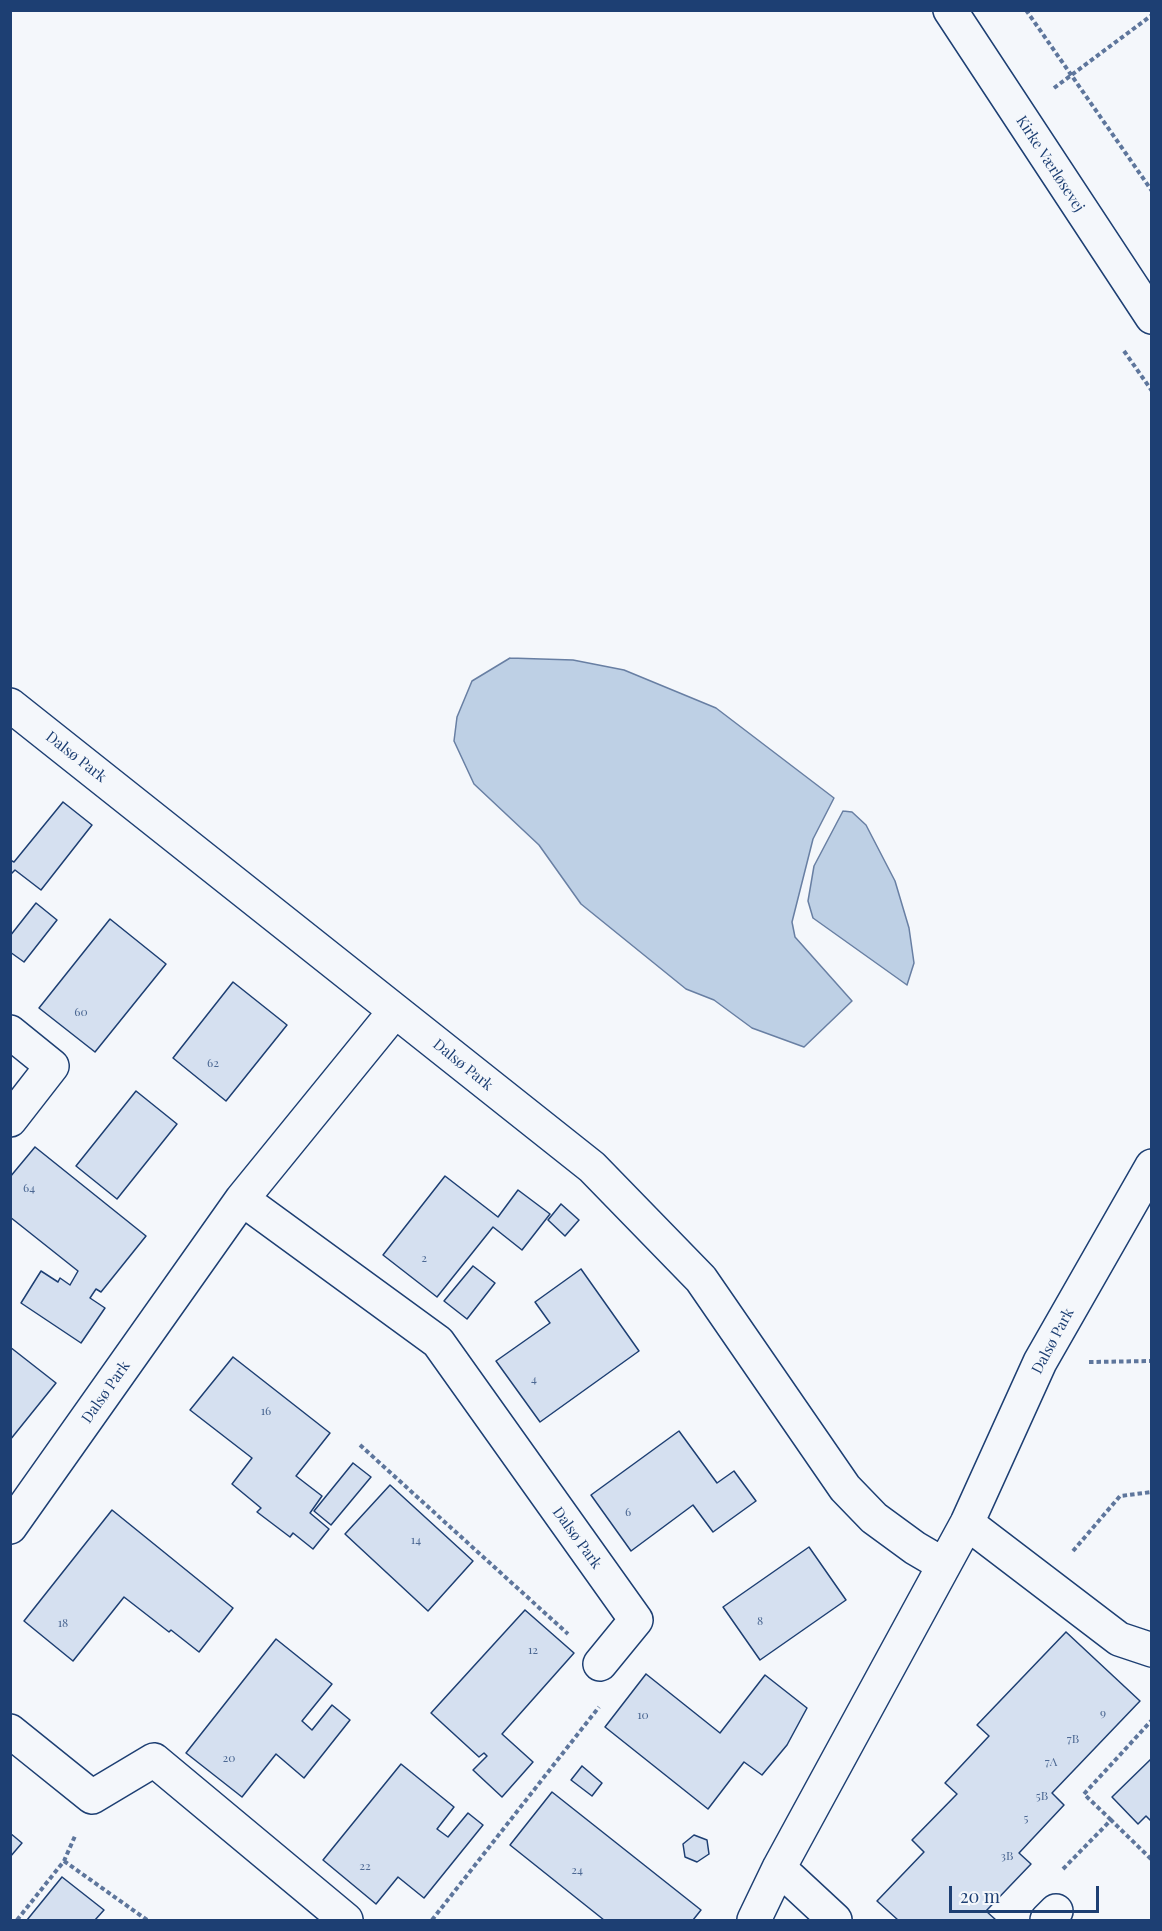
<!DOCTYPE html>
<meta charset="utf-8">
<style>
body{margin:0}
#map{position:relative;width:1162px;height:1931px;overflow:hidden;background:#f4f7fb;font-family:"Playfair Display",serif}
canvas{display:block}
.frame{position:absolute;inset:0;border:12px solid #1d3f73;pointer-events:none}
.scale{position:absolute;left:949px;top:1886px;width:150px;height:27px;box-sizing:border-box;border:3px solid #1d3f73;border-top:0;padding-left:8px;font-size:18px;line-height:21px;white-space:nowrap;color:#1d3f73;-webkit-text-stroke:4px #f4f7fb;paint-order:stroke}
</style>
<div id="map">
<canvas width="1162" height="1931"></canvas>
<div class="frame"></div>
<div class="scale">20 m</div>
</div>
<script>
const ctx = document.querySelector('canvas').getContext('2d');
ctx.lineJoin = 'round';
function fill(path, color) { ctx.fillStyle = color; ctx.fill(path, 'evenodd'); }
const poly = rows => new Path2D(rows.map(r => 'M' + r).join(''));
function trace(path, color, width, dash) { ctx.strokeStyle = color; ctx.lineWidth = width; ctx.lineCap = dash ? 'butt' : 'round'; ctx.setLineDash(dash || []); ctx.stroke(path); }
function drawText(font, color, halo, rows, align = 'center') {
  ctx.font = font + ' "Playfair Display",serif'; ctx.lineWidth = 4.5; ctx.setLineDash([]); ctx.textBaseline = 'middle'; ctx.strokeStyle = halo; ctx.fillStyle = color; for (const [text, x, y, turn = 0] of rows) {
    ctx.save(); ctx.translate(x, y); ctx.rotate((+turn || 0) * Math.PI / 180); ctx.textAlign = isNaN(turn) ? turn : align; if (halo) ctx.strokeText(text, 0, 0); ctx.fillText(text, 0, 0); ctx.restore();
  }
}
const water = poly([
 [510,658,573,660,624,670,716,708,834,798,813,839,792,922,795,937,852,1001,804,1047,752,1028,714,1000,686,989,581,904,539,845,474,784,454,741,457,717,472,681,510,658],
 [843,811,852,812,866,825,895,881,909,928,914,963,907,985,813,918,808,901,814,866,843,811]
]);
fill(water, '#bed0e5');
trace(water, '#687fa3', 1.5);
const building = poly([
 [63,802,92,825,41,890,15,870,10,875,10,860,14,862,63,802],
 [36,903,57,920,24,962,10,952,10,936,36,903],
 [110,919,166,964,95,1052,39,1008,110,919],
 [233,982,287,1025,226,1101,173,1058,233,982],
 [136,1091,177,1124,117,1199,76,1166,136,1091],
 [35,1147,146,1236,101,1292,96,1289,90,1298,105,1308,81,1343,21,1303,41,1271,58,1282,60,1278,70,1285,78,1271,10,1217,10,1177,35,1147],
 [445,1176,498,1217,518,1190,550,1214,522,1250,493,1227,437,1297,383,1255,445,1176],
 [561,1204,579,1220,565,1236,548,1220,561,1204],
 [473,1266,495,1283,467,1319,444,1301,473,1266],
 [581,1269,639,1351,540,1422,496,1361,550,1323,535,1302,581,1269],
 [10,1347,56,1383,10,1440,10,1347],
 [233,1357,330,1433,296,1476,322,1496,310,1513,329,1529,313,1549,293,1533,290,1537,257,1512,261,1508,232,1484,252,1458,190,1410,233,1357],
 [679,1431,717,1483,734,1471,756,1501,713,1532,693,1505,631,1551,591,1495,679,1431],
 [353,1463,371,1477,331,1525,314,1511,353,1463],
 [390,1485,473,1561,428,1611,345,1534,390,1485],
 [112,1510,233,1608,199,1652,171,1630,169,1632,124,1597,73,1661,24,1621,112,1510],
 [809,1547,846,1600,760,1660,723,1607,809,1547],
 [525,1610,574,1653,502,1734,533,1762,502,1797,473,1770,487,1756,484,1753,479,1757,431,1713,525,1610],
 [1066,1632,1140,1701,1052,1793,1064,1805,1019,1853,1031,1864,986,1911,996,1920,898,1920,877,1901,924,1852,912,1840,957,1794,945,1783,989,1736,977,1725,1066,1632],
 [276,1639,332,1684,302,1721,312,1730,332,1705,350,1720,304,1778,276,1754,242,1797,186,1753,276,1639],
 [646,1674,720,1733,765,1675,807,1708,787,1745,762,1775,744,1762,708,1809,605,1727,646,1674],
 [1152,1758,1152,1822,1146,1816,1138,1824,1112,1797,1152,1758],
 [401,1764,454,1807,437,1829,448,1837,468,1813,483,1825,424,1898,398,1877,376,1904,323,1860,401,1764],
 [582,1766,602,1783,592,1796,571,1780,582,1766],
 [552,1792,701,1910,693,1920,604,1920,510,1845,552,1792],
 [10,1833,22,1843,10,1857,10,1833],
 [694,1835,707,1840,709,1854,697,1862,685,1857,683,1844,694,1835],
 [62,1877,104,1910,95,1920,27,1920,62,1877]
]);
fill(building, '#d5e0f0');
trace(building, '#1d3f73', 1.5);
const street = poly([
 [10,705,592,1167,701,1279,845,1488,874,1518,915,1548,944,1565],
 [10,1032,52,1066,10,1120],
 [242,1199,438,1342,636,1620,600,1664],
 [967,1523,1119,1639,1152,1650],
 [10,1527,242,1199,395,1011],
 [10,1731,92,1797,154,1760,346,1920],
 [779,1868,835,1920],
 [754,1920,779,1868,967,1523,1040,1362,1152,1166],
 [1047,1920,1056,1911]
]);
const secondary = poly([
 [950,10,1152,317]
]);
trace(street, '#1d3f73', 36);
trace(secondary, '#1d3f73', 36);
trace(poly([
 [1026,10,1152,191],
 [1054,88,1152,15],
 [1124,351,1152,391],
 [1089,1362,1152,1361],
 [360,1445,568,1634],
 [1073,1551,1120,1496,1152,1492],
 [1111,1820,1084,1794,1152,1720],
 [64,1861,147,1920],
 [1063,1869,1111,1820,1152,1860],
 [17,1920,64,1861,75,1836],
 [432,1920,599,1707]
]), '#5e769c', 4, [4.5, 3]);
trace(street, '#f4f7fb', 33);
trace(secondary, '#f4f7fb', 33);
drawText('12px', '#4b6792', null, [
 ["60",81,1012],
 ["62",213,1063],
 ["64",29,1188],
 ["2",424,1258],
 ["4",534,1379],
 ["16",266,1411],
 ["6",628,1512],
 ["14",416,1540],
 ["8",760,1621],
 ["18",63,1623],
 ["12",533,1650],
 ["9",1103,1713],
 ["10",643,1715],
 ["7B",1073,1739],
 ["20",229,1758],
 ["7A",1051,1762],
 ["5B",1042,1796],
 ["5",1026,1818],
 ["3B",1007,1856],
 ["22",365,1866],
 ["24",577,1870]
]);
drawText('15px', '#1d3f73', '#f4f7fb', [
 ["Kirke Værløsevej",1050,164,57],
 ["Dalsø Park",76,757,38],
 ["Dalsø Park",463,1065,39],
 ["Dalsø Park",1053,1341,-62],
 ["Dalsø Park",106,1392,-55],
 ["Dalsø Park",577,1538,54]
]);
</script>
